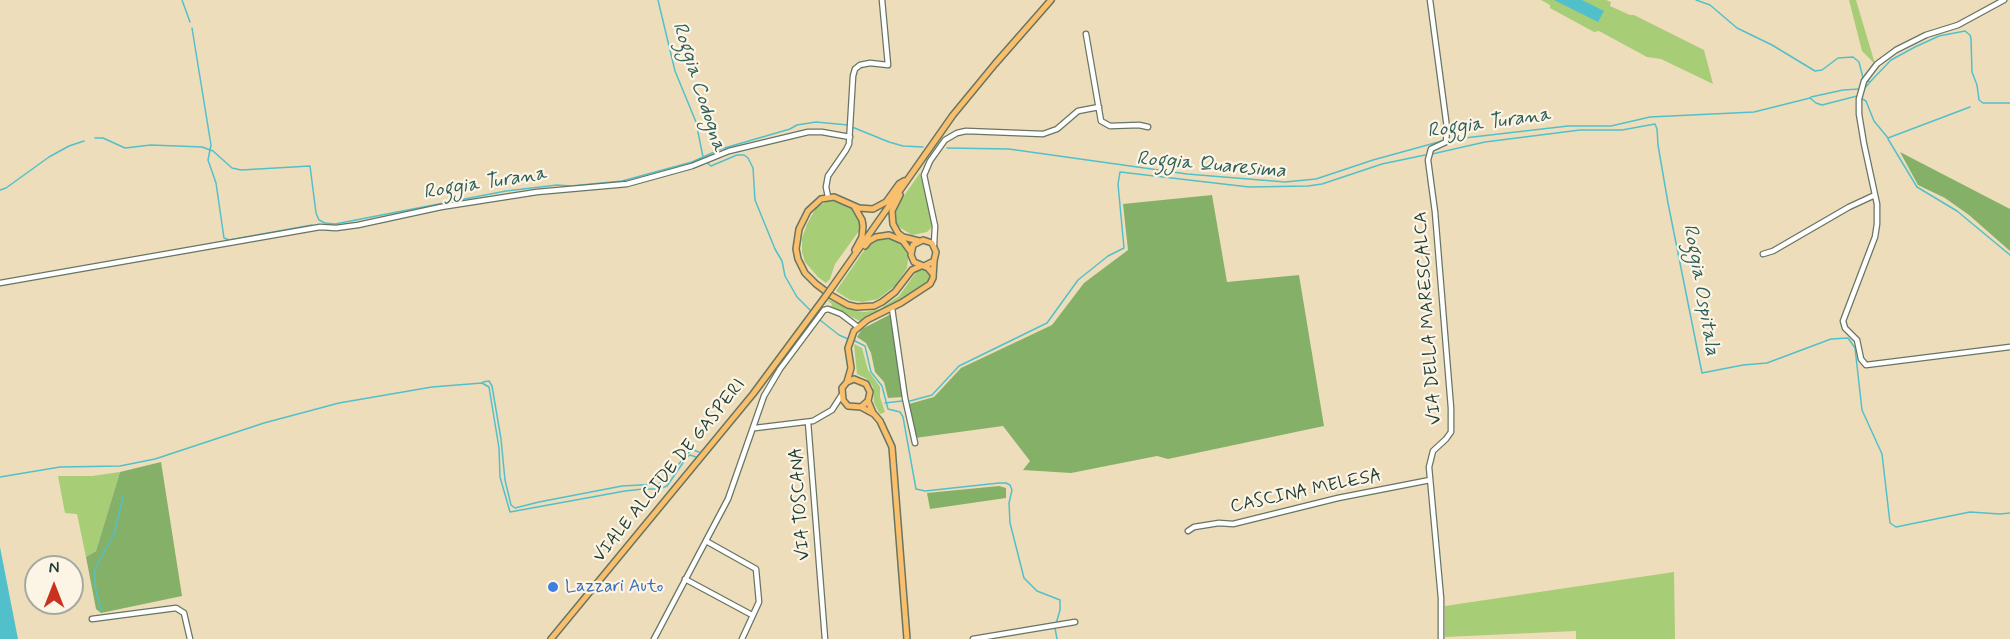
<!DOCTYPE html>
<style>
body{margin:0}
#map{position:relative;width:2010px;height:639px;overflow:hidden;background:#edb;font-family:Mynerve,sans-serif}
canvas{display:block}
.north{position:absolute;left:24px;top:555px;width:60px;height:60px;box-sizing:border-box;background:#fcf5e5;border:2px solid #a4ab9e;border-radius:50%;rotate:0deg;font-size:16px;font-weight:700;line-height:24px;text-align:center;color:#1f3d34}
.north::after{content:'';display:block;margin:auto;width:21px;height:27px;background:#c8321e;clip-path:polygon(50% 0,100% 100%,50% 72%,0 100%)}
</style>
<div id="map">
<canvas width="2010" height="639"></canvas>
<div class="north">N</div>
</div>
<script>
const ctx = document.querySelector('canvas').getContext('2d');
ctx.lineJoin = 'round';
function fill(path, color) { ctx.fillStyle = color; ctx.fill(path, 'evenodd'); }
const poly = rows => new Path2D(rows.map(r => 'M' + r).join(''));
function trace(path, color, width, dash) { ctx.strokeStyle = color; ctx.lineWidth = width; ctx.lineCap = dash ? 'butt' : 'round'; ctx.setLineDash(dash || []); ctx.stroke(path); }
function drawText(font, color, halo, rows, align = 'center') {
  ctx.font = font + ' Mynerve,sans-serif'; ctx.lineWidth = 4.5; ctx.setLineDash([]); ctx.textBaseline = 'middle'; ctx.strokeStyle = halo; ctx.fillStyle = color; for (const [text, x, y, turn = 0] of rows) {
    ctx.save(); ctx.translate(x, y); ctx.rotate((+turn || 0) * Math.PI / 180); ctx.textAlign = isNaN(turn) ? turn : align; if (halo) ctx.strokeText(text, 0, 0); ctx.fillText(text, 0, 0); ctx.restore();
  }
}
fill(poly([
 [1541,0,1606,0,1611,2,1610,6,1630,15,1634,15,1704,50,1713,84,1661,59,1647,57,1599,31,1594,32,1550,8,1550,5],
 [1849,0,1856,0,1875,64,1862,51],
 [920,173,932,222,931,228,927,232,912,235,896,225,894,217,896,207],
 [830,199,850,205,860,221,859,231,835,264,830,279,826,283,818,277,805,262,802,252,802,238,807,224,816,208],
 [885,237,900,241,906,248,908,259,907,268,896,285,878,299,862,302,850,300,836,291,870,242],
 [923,269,930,275,928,281,899,301,860,321,831,307,832,304,828,301,829,300,856,311,865,312,880,309,899,296,917,271],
 [854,344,862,348,868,370,880,387,880,397,885,412,880,414,874,403,873,387,867,379,857,374],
 [120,472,96,551,86,557,77,514,65,513,58,476,92,476],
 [1674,572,1675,639,1576,639,1576,631,1445,637,1445,606]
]), '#a7cd77');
fill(poly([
 [1900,152,2010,209,2010,251,1969,215,1945,198,1918,185],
 [1212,195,1227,282,1299,275,1324,426,1168,459,1157,456,1071,473,1023,470,1030,461,1003,426,915,438,909,404,934,397,961,368,1052,325,1084,283,1128,250,1123,204],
 [891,314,903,397,888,398,884,382,875,372,871,353,866,343,857,337,862,329],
 [161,462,182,596,101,613,96,609,86,557,96,551,120,472],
 [999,486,1006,488,1006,498,930,509,927,493]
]), '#85b068');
fill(poly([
 [1554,0,1582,0,1604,11,1598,22],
 [0,547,18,639,0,639]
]), '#52c0ca');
trace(poly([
 [182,0,190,22],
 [658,0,675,71,696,122,703,157],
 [1696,0,1710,5,1737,28,1772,45,1815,71,1822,70,1838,58,1853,57,1859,62,1863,78,1870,82,1891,60,1915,47,1939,36,1965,31,1970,35,1971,39,1972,72,1977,85,1979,100,1983,103,2010,103],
 [192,28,211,145,208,160,216,183,224,238,229,240,312,225],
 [1864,89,1870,82],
 [1811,97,1843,90,1859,89],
 [852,127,889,142,903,146,923,147],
 [95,138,103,138,125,148,151,145,202,147,213,151,232,168,241,170,310,166,316,213,319,220,325,223,335,224,506,191,557,185,571,186,622,181,692,162,721,149,790,129,797,125,816,122,848,125],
 [1888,139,1917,187,1957,211,2010,255],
 [1447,140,1568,126,1611,126,1650,117,1754,112,1810,98,1816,103,1822,105,1857,96,1866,101,1874,121,1888,138,1970,107],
 [947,148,1009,149,1187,174,1285,182,1316,179,1373,160,1442,141],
 [1432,154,1485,142,1580,130,1622,130,1655,124,1657,129,1658,145,1668,203,1702,373,1743,365,1767,363,1831,339,1848,338,1855,348,1862,410,1882,454,1890,523,1896,527,1970,512,2000,514,2010,513],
 [705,161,711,166,737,155,744,155,748,158,753,168,755,200,775,249,782,261,785,276,797,297,817,317],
 [0,190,6,188,49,157,69,146,84,141],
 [820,320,839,335,848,339],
 [853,340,865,346,871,372,882,386,888,409,900,412,903,417,916,489,925,491,999,483,1006,483,1010,485,1012,490,1009,503,1010,523,1024,578,1037,591,1060,600,1060,610,1056,624],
 [483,382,489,381,492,386,501,439,505,480,511,505,515,508,539,502,622,486,658,484,666,479,689,452,693,450,699,452],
 [910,401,932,395,959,366,1047,323,1078,280,1108,256,1124,248,1118,184,1120,172,1249,187,1308,186,1322,184,1382,164,1425,155],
 [885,403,902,401],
 [0,477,60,467,120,466,155,459,264,423,339,403,432,387,482,383,489,387,499,448,500,477,510,512,625,491,643,489,659,489,667,486,687,457,690,455,696,457],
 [101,610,95,586,95,569,114,534,123,497],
 [1055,628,1057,639]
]), '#52c0ca', 1.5);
const minor = poly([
 [1430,0,1447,128,1446,142,1431,149,1428,160,1435,212,1451,408,1451,432,1446,439,1433,451,1429,467,1441,598,1441,639],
 [2004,0,1958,25,1926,35,1896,50,1877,64,1864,81,1859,99,1859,114,1864,144,1877,204,1877,224,1875,237,1843,321,1845,328,1857,340,1861,359,1866,365,2010,347],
 [1086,34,1101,121,1110,126,1139,125,1148,127],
 [828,197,826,187,828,176,846,150,849,144,853,76,855,69,860,65,870,63,888,65,882,0],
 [934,245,935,226,924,175,930,161,945,140,957,133,966,131,1043,134,1057,129,1078,111,1099,107],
 [1763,254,1773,251,1849,207,1875,195],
 [0,283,320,227,336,228,358,225,441,207,537,192,627,184,692,166,729,151,808,132,822,132,850,137],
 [892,308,905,398,915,443],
 [808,422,825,639],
 [755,428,813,421,832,410,841,396],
 [1188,531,1194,527,1219,523,1233,524,1338,498,1430,480],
 [706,541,756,569,759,602,742,639],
 [685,579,752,615],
 [92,619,176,608,184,613,190,639],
 [654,639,728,499,764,396,780,369,824,310,828,309,841,314,858,327],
 [973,639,1075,622]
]);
const major = poly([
 [904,181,899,184,886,202,873,209,859,208,834,197,821,199,808,211,799,229,796,249,798,259,805,273,816,284,832,296,848,305,857,307,874,306,882,302,895,292,912,270,921,266],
 [900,195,892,211,893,224,898,233,903,237,919,241],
 [854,206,862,220,863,226,862,237,855,250],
 [865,246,869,241,876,237,889,235,903,241,911,252],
 [924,266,934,261,936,252,932,243,923,240,913,245,911,255,914,262,928,268,932,273],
 [830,290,953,115,995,64,1051,0],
 [847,382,851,368,848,348,854,331,867,320,901,303,930,284,933,278,934,261],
 [868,401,861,407,848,406,843,400,842,388,847,382,854,379,866,384,870,392,868,401,873,413],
 [861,407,874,414,880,421,892,447,907,639],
 [551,639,753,394,825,297]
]);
trace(minor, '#677563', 7);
trace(major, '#677563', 8);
trace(minor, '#fff', 4.5);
trace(major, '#f9bf6d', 5);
const majorBridge = poly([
 [825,297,830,290]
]);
trace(majorBridge, '#677563', 8, []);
trace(majorBridge, '#f9bf6d', 5);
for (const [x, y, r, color] of [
 [553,587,6,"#3f7fe0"]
]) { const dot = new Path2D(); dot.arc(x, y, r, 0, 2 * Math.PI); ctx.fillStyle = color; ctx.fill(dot); trace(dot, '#fcf5e5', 2); }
drawText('18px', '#1f3d34', '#fcf5e5', [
 ["VIA DELLA MARESCALCA",1429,318,-94],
 ["VIALE ALCIDE DE GASPERI",670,471,-51],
 ["CASCINA MELESA",1306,492,-12],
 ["VIA TOSCANA",801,504,-94]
]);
drawText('18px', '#366cbe', '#fcf5e5', [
 ["Lazzari Auto",565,587]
], 'left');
drawText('italic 20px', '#2c5e5a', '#fcf5e5', [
 ["Roggia Codogna",698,87,72],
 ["Roggia Turana",1489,124,-8],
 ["Roggia Quaresima",1211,166,5],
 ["Roggia Turana",485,184,-9],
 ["Roggia Ospitala",1700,290,80]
]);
</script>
